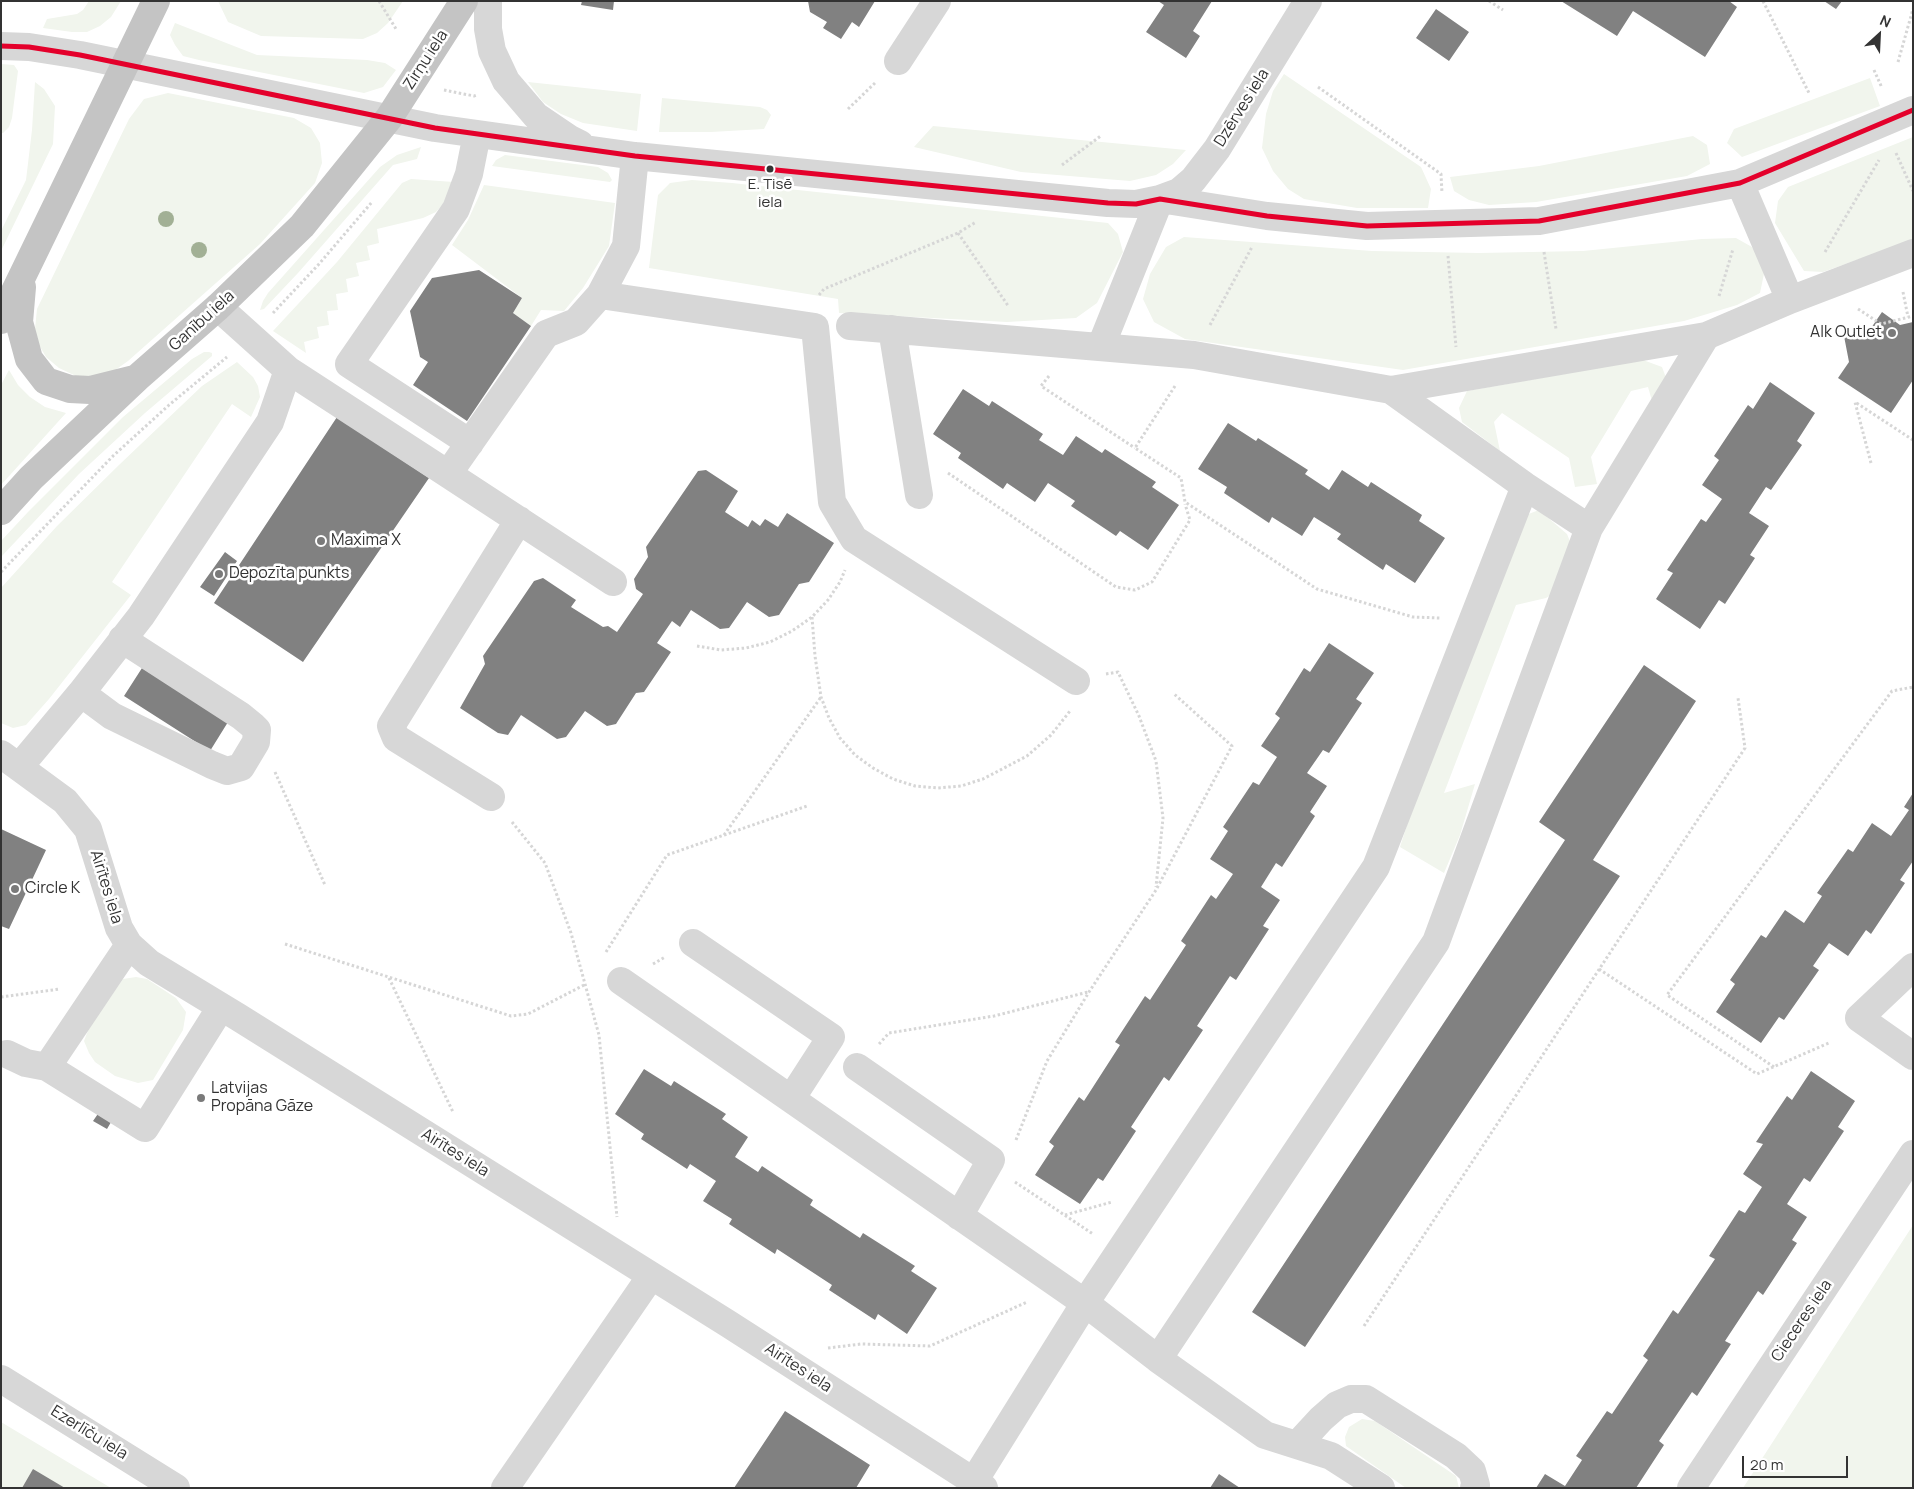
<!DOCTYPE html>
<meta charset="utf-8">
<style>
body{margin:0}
#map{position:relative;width:1914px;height:1489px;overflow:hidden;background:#fff;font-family:Manrope,sans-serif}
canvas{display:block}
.frame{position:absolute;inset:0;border:2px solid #333;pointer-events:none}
.north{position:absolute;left:1854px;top:10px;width:50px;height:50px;-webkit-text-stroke:4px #fff;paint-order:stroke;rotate:25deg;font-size:14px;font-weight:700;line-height:20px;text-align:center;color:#333}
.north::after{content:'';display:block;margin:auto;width:18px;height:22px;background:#333;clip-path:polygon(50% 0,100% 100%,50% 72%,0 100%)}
.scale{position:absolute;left:1742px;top:1456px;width:106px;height:22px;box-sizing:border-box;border:2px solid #333;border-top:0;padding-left:6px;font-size:15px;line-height:18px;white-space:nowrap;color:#333;-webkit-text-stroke:4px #fff;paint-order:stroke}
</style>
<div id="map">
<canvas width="1914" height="1489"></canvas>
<div class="frame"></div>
<div class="north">N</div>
<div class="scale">20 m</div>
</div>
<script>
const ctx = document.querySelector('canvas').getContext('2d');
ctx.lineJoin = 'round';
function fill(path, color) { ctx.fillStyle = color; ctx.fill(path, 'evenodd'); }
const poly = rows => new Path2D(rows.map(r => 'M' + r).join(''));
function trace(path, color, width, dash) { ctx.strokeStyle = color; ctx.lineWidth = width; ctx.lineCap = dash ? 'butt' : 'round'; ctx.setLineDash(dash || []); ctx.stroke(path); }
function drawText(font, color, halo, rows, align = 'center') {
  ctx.font = font + ' Manrope,sans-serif'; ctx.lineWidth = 5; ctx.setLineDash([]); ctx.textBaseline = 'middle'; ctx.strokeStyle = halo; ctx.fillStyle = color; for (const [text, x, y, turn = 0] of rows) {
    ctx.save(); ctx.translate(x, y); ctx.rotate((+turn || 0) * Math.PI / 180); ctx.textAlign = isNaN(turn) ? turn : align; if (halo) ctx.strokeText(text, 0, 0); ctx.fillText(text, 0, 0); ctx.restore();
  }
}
fill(poly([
 [89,1,121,1,111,17,100,26,87,32,72,32,43,28,47,19,77,14,83,10],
 [218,1,403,1,388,23,377,33,363,39,261,36,228,22],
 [175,23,257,55,367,60,385,63,396,70,383,87,364,93,199,60,183,56,175,45,170,35],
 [1,64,14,65,18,71,12,118,9,127,3,133,1,133],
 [1284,74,1421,167,1431,189,1428,208,1357,208,1304,199,1288,189,1273,171,1262,148,1266,114,1273,91],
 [1870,78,1880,106,1742,157,1727,143,1734,129],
 [35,82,44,89,55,106,53,144,1,251,1,231,26,180,32,130],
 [528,82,641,94,637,131,583,123,561,114,543,102],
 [168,93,294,118,311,128,320,143,322,163,315,183,260,244,128,361,111,373,92,377,76,376,59,368,46,357,39,345,35,329,37,309,129,119,144,99],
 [662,98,760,107,767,110,771,115,764,129,711,132,659,132],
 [933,126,1186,150,1173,164,1156,175,1130,181,1021,172,914,147],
 [1693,136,1707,145,1710,164,1687,176,1536,202,1489,205,1469,200,1454,191,1450,177,1539,166],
 [1913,137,1913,240,1823,272,1804,271,1775,223,1778,201,1788,187],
 [421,147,417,159,393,165,298,273,264,309,260,310,263,301,268,293,380,167,397,155],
 [505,155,598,167,608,173,612,180,610,182,492,166,496,160],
 [411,179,454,182,445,202,436,212,423,218,377,229,379,243,367,246,370,260,356,263,359,276,346,279,348,292,336,294,338,310,327,311,329,325,317,327,319,338,304,342,306,353,273,331,337,262,402,183],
 [692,180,732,183,1108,223,1118,234,1123,252,1097,303,1076,318,1007,322,839,313,838,299,649,268,658,195,670,183],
 [484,185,615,203,609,246,583,288,564,311,541,310,531,326,513,313,522,298,452,245,468,220],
 [1184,237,1372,251,1479,253,1583,251,1702,239,1736,238,1752,247,1765,269,1760,293,1737,305,1684,321,1403,370,1185,339,1154,322,1143,299,1150,274,1166,247],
 [204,352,209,352,212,353,212,356,145,413,79,474,1,557,1,541,28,512,123,417,192,359],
 [1643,360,1662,367,1668,383,1654,408,1648,387,1631,391,1591,457,1597,484,1575,487,1569,458,1502,413,1494,422,1500,451,1462,422,1459,408,1467,391],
 [237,362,253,377,258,386,260,397,251,417,232,404,112,582,131,595,49,699,26,725,13,728,1,723,1,588,57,526,120,464,202,386],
 [9,370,18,385,30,397,45,407,66,413,1,485,1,385],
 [1539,510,1567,534,1573,549,1556,592,1546,598,1516,605,1444,793,1475,784,1460,835,1444,873,1400,847,1415,800,1526,515],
 [136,977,147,979,176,998,186,1012,183,1030,153,1080,138,1083,115,1076,95,1062,89,1053,84,1041,89,1028,123,979],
 [1913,1225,1913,1488,1743,1488],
 [1362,1419,1375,1421,1456,1476,1459,1488,1406,1488,1346,1446,1345,1437,1349,1427],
 [1,1422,111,1488,1,1488]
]), '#f1f5ed');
fill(poly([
 [582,1,614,1,613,10,581,5],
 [808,1,875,1,859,27,852,22,841,39,823,28,827,22,810,12],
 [1158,1,1212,1,1193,31,1200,36,1186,58,1146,32,1164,5],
 [1561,1,1729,1,1737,7,1705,57,1633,11,1617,36],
 [1824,1,1842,1,1836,9],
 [1436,9,1469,32,1449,61,1416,38],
 [479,270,522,298,513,313,531,326,467,421,413,385,428,362,420,357,410,311,432,278],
 [1882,312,1900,325,1913,322,1913,380,1891,413,1838,378,1849,362,1844,336,1869,331],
 [1770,382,1815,413,1797,441,1802,445,1771,490,1766,487,1749,513,1769,526,1750,555,1755,558,1725,604,1719,600,1700,629,1656,599,1673,573,1667,570,1701,519,1706,522,1722,499,1702,485,1719,460,1714,456,1748,405,1753,409],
 [963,389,989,406,992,401,1043,434,1039,440,1063,455,1076,436,1102,453,1105,449,1156,482,1152,487,1179,505,1148,550,1120,531,1116,536,1071,506,1075,501,1048,483,1035,502,1007,483,1003,489,958,458,961,453,933,434],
 [337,417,429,478,303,662,214,603],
 [1228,423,1256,441,1258,438,1308,470,1305,474,1329,490,1342,470,1368,487,1371,482,1422,515,1419,521,1445,538,1415,583,1386,564,1383,570,1337,539,1341,534,1314,517,1302,536,1272,517,1269,523,1224,493,1227,487,1198,469],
 [706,470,738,491,725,512,748,527,752,520,760,526,765,519,778,527,787,513,834,543,809,582,799,584,779,615,769,617,747,602,729,628,720,629,691,610,680,627,672,621,657,643,671,652,644,692,636,693,616,724,607,726,585,711,566,737,557,739,521,715,508,735,498,733,460,708,485,664,483,656,534,581,543,578,576,600,571,607,603,627,608,626,617,632,643,594,636,589,634,579,648,557,646,547,698,471],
 [225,552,237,561,214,596,200,587],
 [1329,643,1374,673,1356,699,1362,703,1329,753,1323,750,1307,773,1327,786,1310,812,1315,816,1282,867,1276,863,1261,887,1280,900,1263,926,1269,929,1236,980,1230,976,1197,1026,1203,1030,1169,1081,1164,1077,1131,1127,1136,1131,1103,1181,1098,1178,1080,1204,1035,1175,1054,1146,1049,1142,1079,1097,1084,1101,1120,1045,1115,1042,1145,996,1150,1000,1186,945,1181,941,1211,895,1216,899,1233,874,1210,859,1228,831,1223,827,1253,782,1259,785,1277,757,1261,746,1280,718,1275,714,1304,668,1310,672],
 [1644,665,1696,701,1593,860,1620,876,1305,1347,1252,1312,1565,840,1539,822],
 [142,668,228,722,210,751,124,696],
 [1913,793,1913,861,1900,880,1905,883,1871,934,1866,930,1848,956,1829,943,1813,966,1819,970,1784,1020,1779,1017,1761,1043,1716,1012,1735,984,1730,980,1761,935,1766,938,1785,910,1804,923,1822,896,1817,893,1848,849,1853,852,1872,823,1891,836,1909,810,1904,807],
 [1,829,46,850,9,929,1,926],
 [644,1069,671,1086,674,1081,726,1114,722,1119,748,1137,735,1157,758,1172,762,1166,813,1200,810,1205,860,1238,863,1233,915,1266,911,1271,937,1288,907,1334,878,1314,875,1320,829,1290,832,1285,777,1249,775,1254,729,1224,732,1219,703,1201,716,1181,690,1164,687,1169,641,1139,644,1134,615,1114],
 [1811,1071,1855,1101,1838,1127,1844,1131,1810,1182,1804,1178,1787,1204,1807,1217,1792,1240,1797,1243,1763,1295,1758,1291,1725,1341,1731,1344,1697,1396,1692,1392,1659,1441,1664,1445,1636,1488,1536,1488,1545,1474,1565,1486,1582,1460,1576,1456,1607,1411,1612,1414,1648,1360,1643,1356,1673,1310,1678,1314,1715,1259,1709,1256,1739,1210,1745,1213,1762,1187,1743,1174,1763,1144,1756,1142,1787,1096,1792,1100],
 [102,1108,114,1117,107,1129,93,1121],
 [785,1411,870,1465,856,1488,734,1488],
 [33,1469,65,1488,22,1488],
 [1219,1474,1240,1488,1210,1488]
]), '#818181');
trace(poly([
 [379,1,396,29],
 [1489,1,1503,10],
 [1763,1,1809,93],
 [1898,62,1913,9],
 [1874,70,1882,88],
 [1318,87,1441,174,1442,193],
 [444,90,474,96,477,95],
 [848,109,876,82],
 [1896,153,1913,191],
 [1062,165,1102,135],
 [958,233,1009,307],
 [1544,252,1556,329],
 [1825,252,1879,160],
 [1448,256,1456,347],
 [1903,292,1908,317],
 [819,295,824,289,958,233,976,222],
 [1719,296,1733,249],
 [1858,309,1881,324,1913,316],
 [273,313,319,264,372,202],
 [1210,325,1252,247],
 [1049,376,1041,386,1135,448],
 [1175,386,1135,448,1181,478,1185,502,1317,589,1413,617,1440,618],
 [1871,463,1855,402,1913,440],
 [948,473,1116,587,1135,590,1152,582,1190,520,1185,504],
 [1,572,113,456,169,405,227,357],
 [812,617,815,656,821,697,829,718,840,738,855,755,873,768,893,779,915,786,938,788,961,786,983,779,1027,756,1051,735,1070,711],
 [697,646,721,650,746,648,770,642,792,631,812,617,828,600,840,582,845,570],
 [1106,674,1118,672,1139,716,1156,761,1163,818,1156,887],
 [275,772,325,885],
 [512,822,545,863,571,933,599,1035,617,1217],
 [724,835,821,697],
 [285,944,511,1016,528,1014,586,984],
 [606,952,667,855,807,806],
 [653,964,665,957],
 [1599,969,1757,1074,1829,1043],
 [389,978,453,1112],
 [1,997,60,989],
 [879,1044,889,1033,994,1016,1088,992],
 [1774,1067,1667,995,1892,691,1913,687],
 [1016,1140,1047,1061,1089,992,1156,890,1232,746,1173,693],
 [1015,1182,1093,1234],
 [1065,1215,1112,1202],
 [1364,1326,1745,748,1738,698],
 [828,1348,861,1344,930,1346,1027,1302]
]), '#d6d6d6', 3, [2.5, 2.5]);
trace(poly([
 [488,1,488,29,492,51,506,81,536,116,570,139,580,144],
 [1,46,29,47,80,55,435,128,635,156,1108,203,1136,204,1160,199,1267,216,1367,226,1539,221,1740,183,1913,110],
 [898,61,937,1],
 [635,156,626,246,600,295,815,327,832,502,854,539,1076,681],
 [1740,183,1790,300],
 [1160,199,1179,192,1193,180,1217,149,1308,1],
 [600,295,576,322,546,334,448,474,613,582],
 [850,326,1194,355,1391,390,1706,336,1790,300,1913,253],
 [892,329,919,495],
 [1101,346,1160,199],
 [288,370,448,474],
 [1391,390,1525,486,1589,528,1706,336],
 [470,443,349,364,456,209,469,174,477,134],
 [81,693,112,716,212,765,227,771,241,767,256,742,257,730,252,725,241,716,122,639],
 [1,754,65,801,88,829,119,928,129,945,149,963,238,1017,727,1323,984,1488],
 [20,766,81,693,141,616,270,422,288,370,218,307],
 [491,797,396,738,391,726,519,520],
 [693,943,831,1037,791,1099],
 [129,945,47,1067,145,1128,221,1007],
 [1913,967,1859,1018,1913,1056],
 [621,981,1085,1303,1158,1359,1265,1435,1331,1456,1381,1488],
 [7,1054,26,1063,47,1067],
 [857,1067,991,1160,959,1216],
 [1158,1359,1436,942,1589,528],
 [1,1379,176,1488],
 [1297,1445,1321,1419,1337,1405,1351,1399,1366,1399,1456,1456,1472,1471,1476,1485,1474,1488],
 [974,1481,1085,1303,1376,867,1525,486],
 [505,1488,651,1276],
 [1691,1488,1913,1154]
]), '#d7d7d7', 28);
trace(poly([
 [22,287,19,322,29,359,46,381,70,389,90,390,134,379],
 [1,320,156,1],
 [1,511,31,478,137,378,218,307,302,226,389,118,464,1]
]), '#c4c4c4', 28);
trace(poly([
 [1,46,29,47,80,55,435,128,635,156,1108,203,1136,204,1160,199,1267,216,1367,226,1539,221,1740,183,1913,110]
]), '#e4002b', 5);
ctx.fillStyle = '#a2b095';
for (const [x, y] of [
 [166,219],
 [199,250]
]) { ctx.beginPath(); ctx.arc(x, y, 8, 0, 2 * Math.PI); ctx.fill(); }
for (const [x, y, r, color] of [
 [770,169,4.5,"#333"],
 [1892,333,5,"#7a7a7a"],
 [321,541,5,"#7a7a7a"],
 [219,574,5,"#7a7a7a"],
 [15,889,5,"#7a7a7a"],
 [201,1098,5,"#7a7a7a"]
]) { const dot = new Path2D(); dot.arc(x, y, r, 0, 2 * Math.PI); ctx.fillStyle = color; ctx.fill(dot); trace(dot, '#fff', 2); }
drawText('15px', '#333', '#fff', [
 ["E. Tisē",770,185],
 ["iela",770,203]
]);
drawText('16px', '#333', '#fff', [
 ["Zirņu iela",426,60,-57],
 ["Dzērves iela",1242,108,-58],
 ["Ganību iela",202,321,-42],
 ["Airītes iela",106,887,73],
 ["Airītes iela",455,1153,32],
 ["Cieceres iela",1802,1321,-56],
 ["Airītes iela",798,1368,33],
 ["Ezerlīču iela",89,1433,32]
]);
drawText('16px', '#333', '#fff', [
 ["Alk Outlet",1882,333,"right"],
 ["Maxima X",331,541],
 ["Depozīta punkts",229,574],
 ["Circle K",25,889],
 ["Latvijas",211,1089],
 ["Propāna Gāze",211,1107]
], 'left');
</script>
